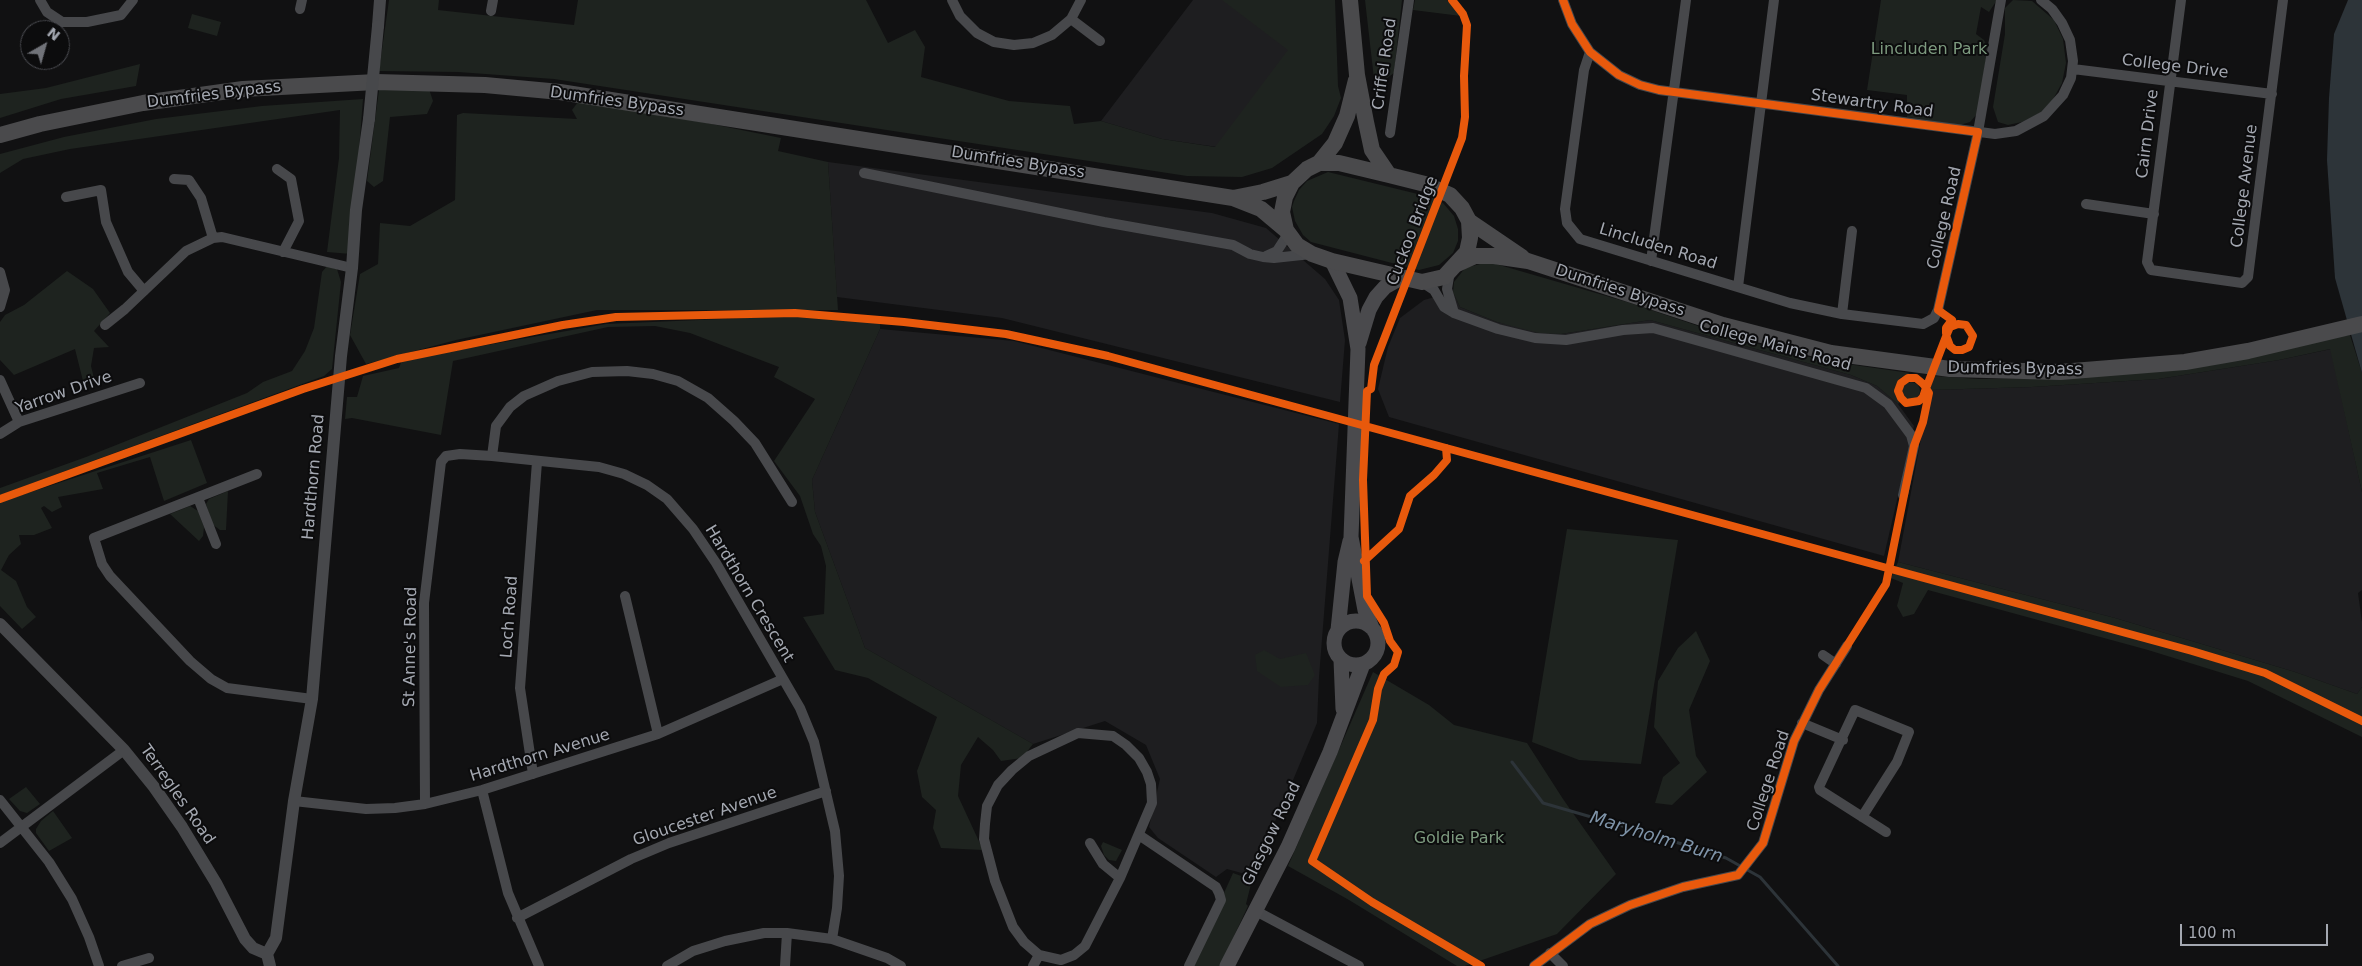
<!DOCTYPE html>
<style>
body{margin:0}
#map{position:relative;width:2362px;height:966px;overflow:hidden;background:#111112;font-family:"DejaVu Sans",sans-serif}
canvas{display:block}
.north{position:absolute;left:20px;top:20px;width:50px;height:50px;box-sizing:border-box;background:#0c0c0d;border:1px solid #494a4f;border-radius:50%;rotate:38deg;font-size:14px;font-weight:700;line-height:20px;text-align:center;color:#a4a8b1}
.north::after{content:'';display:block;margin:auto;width:18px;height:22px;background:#717379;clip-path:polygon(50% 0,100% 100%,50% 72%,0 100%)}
.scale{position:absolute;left:2180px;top:924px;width:148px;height:22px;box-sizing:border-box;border:2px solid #a4a8b1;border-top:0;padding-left:6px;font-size:15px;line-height:18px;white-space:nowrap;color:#a4a8b1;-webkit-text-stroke:4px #0c0c0d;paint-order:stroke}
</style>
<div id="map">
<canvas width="2362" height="966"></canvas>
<div class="north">N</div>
<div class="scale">100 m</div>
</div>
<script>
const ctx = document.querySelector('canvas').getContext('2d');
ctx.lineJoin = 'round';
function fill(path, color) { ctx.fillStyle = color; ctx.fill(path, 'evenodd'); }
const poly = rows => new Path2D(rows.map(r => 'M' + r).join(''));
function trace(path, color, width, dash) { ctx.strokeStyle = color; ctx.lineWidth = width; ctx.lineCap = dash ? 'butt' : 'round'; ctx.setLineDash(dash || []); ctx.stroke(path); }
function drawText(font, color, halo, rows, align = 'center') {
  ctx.font = font + ' "DejaVu Sans",sans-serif'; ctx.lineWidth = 4; ctx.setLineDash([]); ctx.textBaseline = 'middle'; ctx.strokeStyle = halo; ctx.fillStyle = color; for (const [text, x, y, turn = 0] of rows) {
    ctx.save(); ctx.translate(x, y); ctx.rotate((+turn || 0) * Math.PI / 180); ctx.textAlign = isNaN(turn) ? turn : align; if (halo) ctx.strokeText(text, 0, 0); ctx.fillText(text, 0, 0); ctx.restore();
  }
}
fill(poly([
 [1193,0,1321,0,1319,41,1224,148,1162,139,1101,121],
 [828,162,1212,213,1266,228,1325,279,1339,300,1345,340,1340,402,1002,318,837,297],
 [1453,292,1460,307,1497,322,1561,334,1650,320,1851,375,1877,386,1898,404,1914,426,1884,556,1389,417,1378,389,1388,347,1400,318,1424,300],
 [880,329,1014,341,1339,424,1319,677,1317,723,1280,811,1249,875,1227,869,1216,877,1158,838,1149,827,1160,779,1146,745,1105,721,1033,744,865,648,815,512,812,480],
 [2331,349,2362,492,2362,590,2358,593,2362,622,2362,687,2357,694,2295,672,2115,618,1898,562,1930,390,2032,387,2158,379,2279,360]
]), '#1e1e20');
fill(poly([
 [389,0,439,0,438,10,574,25,578,0,866,0,888,43,915,30,925,47,921,77,1009,101,1070,106,1074,124,1101,121,1162,139,1215,147,1288,50,1222,0,1335,0,1338,86,1341,98,1334,116,1322,134,1272,168,1242,177,1187,176,554,79,458,72,379,71],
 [1365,0,1402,0,1394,73,1387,78,1374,79],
 [1415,0,1447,0,1461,16,1413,10],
 [1881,0,1997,0,1989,12,1981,7,1976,34,1984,40,1988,48,1977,114,1970,122,1960,125,1907,117,1907,95,1867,90],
 [2013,0,2032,1,2054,20,2063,39,2066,63,2062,83,2052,101,2040,113,2022,122,2008,125,1998,122,1993,107,2005,34,2005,8],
 [192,14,221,22,217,36,188,28],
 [140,64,136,86,61,99,0,118,0,94,46,88],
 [429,89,433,101,427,114,390,117,383,181,374,187,367,181,379,90],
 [363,99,351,254,327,252,339,158,340,110,70,149,23,159,0,173,0,154,64,137,156,119,262,106],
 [578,102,702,122,781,138,778,151,828,162,838,310,597,310,456,340,366,364,350,335,360,274,378,264,380,223,410,226,455,200,457,115,463,113,577,119,572,110],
 [1328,172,1434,198,1443,203,1454,216,1458,229,1458,241,1453,253,1439,265,1419,270,1311,242,1303,235,1295,221,1292,207,1294,201,1299,190,1307,181],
 [1480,264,1496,264,1627,302,1725,335,1795,354,1833,362,1910,373,1900,378,1896,385,1896,392,1900,402,1898,404,1877,386,1851,375,1650,320,1561,334,1539,333,1497,322,1460,307,1453,292,1454,282,1465,268],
 [327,266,337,269,341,282,332,369,324,376,0,495,0,488,86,457,247,393,263,382,292,371,305,351,314,328,322,272],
 [67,271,93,289,110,313,94,331,109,347,94,348,91,366,94,378,83,381,75,349,14,375,0,360,0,322,5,315,24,305],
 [791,316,880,322,880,329,812,480,815,512,865,648,1033,744,1022,758,1001,761,993,750,978,737,961,765,958,796,983,850,941,848,933,828,936,810,922,797,917,771,937,717,868,678,835,670,803,617,824,614,826,566,821,546,813,534,800,496,774,461,815,399,774,377,779,367,690,333,655,326,608,327,453,361,441,435,352,418,345,419,347,397,357,397,363,376,399,368,402,360,606,324],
 [2350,335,2362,373,2362,492,2330,349,2279,360,2158,379,2032,387,1930,390,1934,376,1979,379,2034,378],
 '1902 391a9 9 0 1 1 18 0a9 9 0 1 1-18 0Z',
 [191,440,207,483,164,501,150,457,97,473,103,489,58,497,62,507,52,512,44,506,41,508,52,528,34,535,19,535,21,544,9,555,1,570,16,581,27,607,36,617,22,629,0,606,0,502],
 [228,491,226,530,220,530,212,524,206,504,209,499],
 [190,506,198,511,204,527,203,536,199,541,170,514],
 [1567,529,1678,540,1641,764,1579,760,1532,742],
 [1898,562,2115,618,2295,672,2357,694,2362,687,2362,737,2248,681,2148,650,1928,590,1914,614,1903,617,1897,606,1903,583,1891,578],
 [1696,631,1710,661,1689,710,1696,756,1707,772,1672,805,1655,803,1663,777,1680,763,1654,727,1658,681,1678,648],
 [1264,650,1280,659,1306,653,1315,675,1308,685,1281,687,1257,671,1255,655],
 [1373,672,1429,705,1454,725,1527,743,1563,799,1616,874,1557,934,1465,966,1457,966,1349,900,1288,866],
 [26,787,40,804,27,813,20,811,9,799],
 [53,811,72,838,49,851,36,833,36,829,41,821],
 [1103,842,1122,850,1116,861,1109,860,1104,855,1101,846],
 [1233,873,1252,880,1246,904,1248,906,1220,966,1191,966]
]), '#1e231f');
fill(poly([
 [2348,0,2362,0,2362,373,2335,278,2327,160,2329,98,2334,34]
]), '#2d3439');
trace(poly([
 [1512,762,1543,803,1650,834,1726,858,1760,877,1838,966]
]), '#2d3439', 3);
trace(poly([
 [40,0,47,12,62,22,87,22,121,15,133,0],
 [952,0,960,16,977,33,994,42,1014,45,1033,43,1052,35,1071,19,1081,0],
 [1563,0,1572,24,1590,52,1619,75,1640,85,1659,90,1995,134,2016,131,2044,116,2063,95,2071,78,2073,61,2070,40,2062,23,2052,9,2041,0],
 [2181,0,2147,262,2151,270,2242,283,2248,277,2283,0],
 [300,9,302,0],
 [491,11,493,0],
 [1071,19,1100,41],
 [1590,52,1584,70,1565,209,1567,223,1580,239,1790,303,1842,314,1923,324,1934,318,1938,310,1978,132,2001,0],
 [2073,69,2272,94],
 [1390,133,1409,0],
 [277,169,291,179,299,221,283,252],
 [864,173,1104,222,1233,245,1250,254,1263,257,1274,258,1311,254],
 [174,179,189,180,201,198,213,238],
 [66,197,101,190,106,222,128,272,144,291],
 [2086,204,2154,214],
 [1266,256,1277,251,1288,234],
 [1651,261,1686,0],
 [1450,271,1447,289,1454,313],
 [0,272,5,290,0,307],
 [1422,282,1434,290,1444,307,1454,313,1498,329,1535,338,1566,340,1623,330,1653,328,1866,388,1888,404,1911,435,1914,446,1903,495],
 [1738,287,1774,0],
 [1842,314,1852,231],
 [105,325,125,309,186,251,213,238,222,237,352,268],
 [0,380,19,422],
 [0,434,19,422,140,383],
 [492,456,496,426,510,407,524,396,558,381,592,372,627,371,653,374,678,381,708,398,734,421,755,443,792,502],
 [257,474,94,538,102,564,110,576,190,661,211,679,227,688,312,699],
 [198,498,216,544],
 [625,596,658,734],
 [1823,655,1836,664],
 [1802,723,1843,740],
 [1078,733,1113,736,1126,745,1139,758,1147,772,1151,784,1152,803,1120,878,1085,946,1074,955,1061,960,1039,955,1024,942,1013,927,995,881,984,839,985,824,987,806,998,785,1012,770,1029,756,1078,733],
 [533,774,520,688,537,462],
 [482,790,508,893,539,966],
 [0,800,49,862,72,899,89,937,99,966],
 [294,801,366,809,395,808,425,804,482,790,658,734,783,679],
 [425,804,424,603,441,462,446,456,460,454,492,456,599,467,624,474,647,485,667,499,693,529,716,563,800,708,814,742,835,831,839,876,837,908,832,939],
 [1862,817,1897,762,1909,732,1855,710,1819,787,1820,790,1886,832],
 [1139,835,1216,887,1219,893,1221,900,1189,966],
 [0,843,124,750],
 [1090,843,1103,864,1120,878],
 [1254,910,1359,966],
 [517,918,631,859,669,843,826,791],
 [1550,953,1563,966],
 [122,966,149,958],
 [667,966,693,951,725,941,764,933,787,933,832,939,887,958,901,966],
 [785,966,787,933],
 [1033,966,1039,955],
 [1534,966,1590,924,1630,905,1683,887,1738,875,1763,843,1794,741,1819,690,1847,646]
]), '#47484b', 10);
trace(poly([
 [378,26,380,0],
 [0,624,124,750,154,787,182,827,216,883,245,939,253,948,267,954],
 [267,954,276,938,294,801,312,699,341,356,352,268,356,210,369,119],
 [267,954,270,966]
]), '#47484b', 12);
trace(poly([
 [1332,261,1350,298,1358,349,1351,537,1365,610,1372,628],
 [1359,343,1369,310,1376,297,1385,287,1401,278],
 '1334 643a22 22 0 1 1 44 0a22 22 0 1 1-44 0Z',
 [1338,630,1345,562,1350,541],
 [1341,660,1343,709],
 [1227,966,1288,847,1330,752,1363,664]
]), '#4a4a4d', 15);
trace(poly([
 [1350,0,1357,75,1366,122,1372,150,1389,175],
 [0,135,40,124,143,103,243,89,376,82,485,85,560,92,1233,198,1261,209,1286,230],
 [1319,163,1339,163,1389,175,1425,184,1450,195,1462,208,1469,221,1470,238,1467,252,1444,277,1422,282,1332,261,1312,254,1297,245,1286,230,1282,212,1285,197,1292,183,1307,169,1319,163],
 [1319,163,1335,143,1347,116,1356,80],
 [1233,198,1263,192,1292,183],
 [1469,221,1522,257],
 [1455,265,1475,256,1494,256,1528,261,1723,325,1831,353,1950,369,2060,372,2185,362,2248,351,2362,324]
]), '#4a4a4c', 16);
trace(poly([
 [369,119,378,26]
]), '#47484b', 12);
trace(poly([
 [1452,0,1463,14,1467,25,1464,76,1465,117,1462,138,1374,365,1371,389,1367,391,1363,480,1367,596,1384,623,1390,641,1398,652,1394,665,1384,674,1378,689,1373,720,1312,861,1372,902,1481,966],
 [0,499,303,389,397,359,563,325,616,317,795,313,904,322,1006,334,1108,356,2192,651,2265,673,2362,721],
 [1364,561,1399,529,1410,496,1434,475,1447,460,1446,448],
 [1534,966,1590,924,1630,905,1683,887,1738,875,1763,843,1794,741,1819,690,1886,584,1914,446,1923,422,1929,393,1924,385,1922,383,1916,378,1908,378,1901,383,1898,391,1901,398,1906,403,1919,401,1923,397,1925,391,1947,334,1950,327,1958,324,1966,325,1973,336,1969,347,1962,350,1955,350,1950,346,1947,338,1946,333,1946,328,1952,320,1938,310,1978,132,1659,90,1640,85,1619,75,1590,52,1572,24,1563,0]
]), '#e8590c', 8);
drawText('16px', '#7d9a7f', '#0c0c0d', [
 ["Lincluden Park",1929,50],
 ["Goldie Park",1459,839]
]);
drawText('16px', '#a4a8b1', '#0c0c0d', [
 ["Criffel Road",1385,64,-82],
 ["College Drive",2175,67,7],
 ["Dumfries Bypass",214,95,-7],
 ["Dumfries Bypass",617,102,8],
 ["Stewartry Road",1872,104,8],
 ["Cairn Drive",2148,134,-83],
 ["Dumfries Bypass",1018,163,9],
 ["College Avenue",2245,186,-83],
 ["College Road",1945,218,-77],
 ["Cuckoo Bridge",1413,231,-69],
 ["Lincluden Road",1658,247,17],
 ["Dumfries Bypass",1620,291,18],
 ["College Mains Road",1775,346,15],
 ["Dumfries Bypass",2015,369,1],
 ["Yarrow Drive",64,393,-19],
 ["Hardthorn Road",314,477,-85],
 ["Hardthorn Crescent",749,594,59],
 ["Loch Road",510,617,-86],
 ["St Anne's Road",411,647,-89],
 ["Hardthorn Avenue",540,756,-17],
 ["College Road",1769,781,-72],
 ["Terregles Road",177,795,55],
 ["Gloucester Avenue",705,817,-19],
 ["Glasgow Road",1272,834,-64]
]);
drawText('italic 18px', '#7f94a9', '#0c0c0d', [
 ["Maryholm Burn",1656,838,17]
]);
</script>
